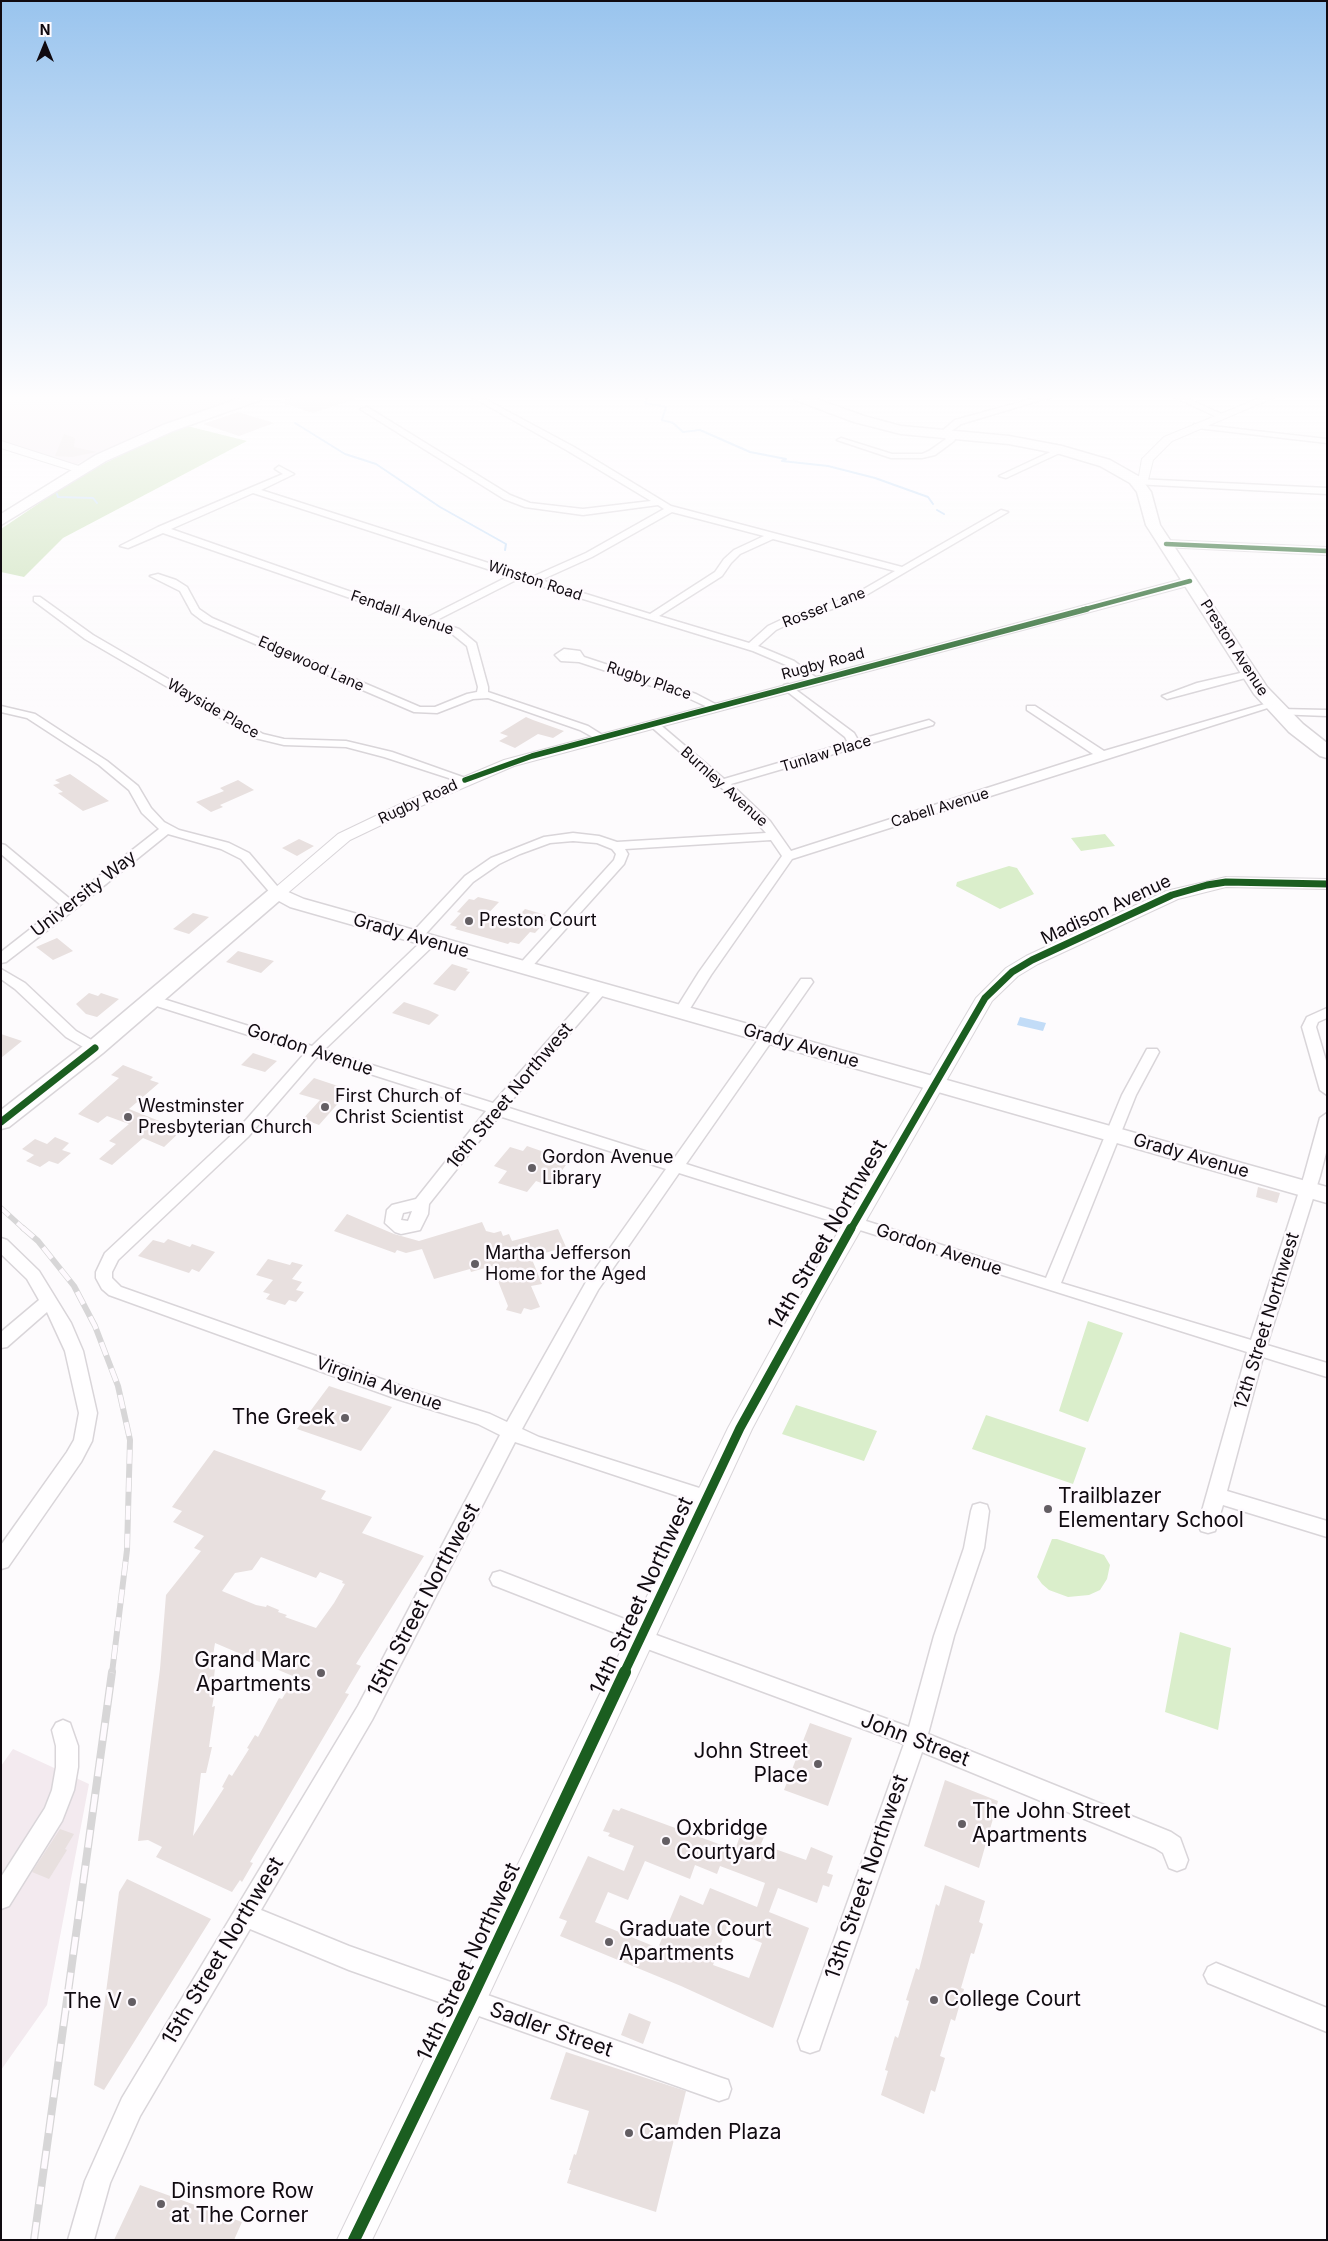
<!DOCTYPE html>
<style>
body{margin:0}
#map{position:relative;width:1328px;height:2241px;overflow:hidden;background:#fdfbfd;font-family:Inter,sans-serif}
canvas{display:block}
.frame{position:absolute;inset:0;border:2px solid #100a10;pointer-events:none}
.north{position:absolute;left:20px;top:20px;width:50px;height:50px;-webkit-text-stroke:4px #fefafe;paint-order:stroke;rotate:0deg;font-size:14px;font-weight:700;line-height:20px;text-align:center;color:#100a10}
.north::after{content:'';display:block;margin:auto;width:18px;height:22px;background:#100a10;clip-path:polygon(50% 0,100% 100%,50% 72%,0 100%)}
</style>
<div id="map">
<canvas width="1328" height="2241"></canvas>
<div class="frame"></div>
<div class="north">N</div>
</div>
<script>
const ctx = document.querySelector('canvas').getContext('2d');
ctx.lineJoin = 'round';
function fill(path, color) { ctx.fillStyle = color; ctx.fill(path, 'evenodd'); }
const poly = rows => new Path2D(rows.map(r => 'M' + r).join(''));
function trace(path, color, width, dash) { ctx.strokeStyle = color; ctx.lineWidth = width; ctx.lineCap = dash ? 'butt' : 'round'; ctx.setLineDash(dash || []); ctx.stroke(path); }
function drawText(font, color, halo, rows, align = 'center') {
  ctx.font = font + ' Inter,sans-serif'; ctx.lineWidth = 5; ctx.setLineDash([]); ctx.textBaseline = 'middle'; ctx.strokeStyle = halo; ctx.fillStyle = color; for (const [text, x, y, turn = 0] of rows) {
    ctx.save(); ctx.translate(x, y); ctx.rotate((+turn || 0) * Math.PI / 180); ctx.textAlign = isNaN(turn) ? turn : align; if (halo) ctx.strokeText(text, 0, 0); ctx.fillText(text, 0, 0); ctx.restore();
  }
}
fill(poly([
 [1,397,239,397,145,431,71,467,1,444],
 [13,1749,89,1784,47,2005,1,2070,1,1766]
]), '#f3eaef');
fill(poly([
 [1105,834,1115,846,1081,851,1071,838],
 [1009,866,1017,868,1034,894,1000,909,956,886,957,882],
 [1088,1321,1123,1333,1088,1422,1059,1411],
 [796,1405,877,1431,864,1461,782,1434],
 [986,1415,1086,1448,1073,1484,972,1449],
 [1052,1539,1057,1539,1104,1555,1110,1565,1107,1579,1100,1590,1089,1595,1068,1597,1049,1590,1042,1584,1037,1577],
 [1180,1632,1231,1648,1218,1730,1165,1712]
]), '#daeecb');
fill(poly([
 [178,427,191,427,247,441,63,538,24,577,1,572,1,529,81,475]
]), '#cae1b8');
fill(poly([
 [1020,1017,1046,1023,1043,1031,1017,1025]
]), '#c2dcf7');
trace(poly([
 [647,397,645,403,666,407,662,420,673,423,683,432,700,430,750,452,786,459,782,461,828,466,875,478,928,497,933,504],
 [295,423,345,454,376,464,440,507,506,544,505,550],
 [57,494,58,497,93,498,97,503],
 [937,510,944,514]
]), '#c2dcf7', 2);
fill(poly([
 [295,397,355,397,355,399,313,413,279,402],
 [238,412,274,423,239,436,203,424],
 [64,434,75,438,74,447,97,452,72,457,55,456],
 [526,717,533,720,564,731,553,738,538,734,515,748,499,741,508,736,500,733],
 [70,774,89,787,109,801,83,811,58,793,63,792,53,785,60,783,55,780],
 [238,780,254,790,220,805,223,807,211,812,196,802,224,791,220,788],
 [299,839,314,846,297,856,282,848],
 [478,897,499,902,483,919,509,926,525,909,546,915,543,919,547,920,535,933,530,932,519,944,510,942,508,944,455,929,457,927,450,925,461,913,457,912,469,899,474,900],
 [193,913,209,917,189,934,173,929],
 [57,938,73,951,53,960,36,947],
 [238,951,274,961,261,973,226,962],
 [452,964,468,969,466,971,470,972,455,991,433,984],
 [89,993,98,996,101,993,119,999,97,1017,86,1014,76,1004],
 [404,1002,428,1010,439,1015,429,1025,392,1013],
 [1,1034,22,1041,1,1058],
 [253,1053,277,1061,265,1072,241,1065],
 [123,1065,153,1077,150,1080,159,1083,129,1109,182,1130,164,1147,143,1138,112,1165,99,1159,116,1144,109,1141,129,1124,107,1116,98,1123,78,1114,119,1078,111,1075],
 [314,1078,350,1090,319,1125,303,1119,320,1100,299,1094],
 [55,1137,69,1143,62,1150,71,1153,58,1164,49,1161,40,1167,26,1161,34,1155,22,1149,35,1139,47,1144],
 [527,1146,544,1152,540,1157,566,1165,550,1186,536,1181,527,1192,498,1183,507,1171,494,1166,510,1147,523,1151],
 [1258,1187,1280,1193,1277,1203,1256,1197],
 [347,1214,394,1234,419,1241,482,1222,486,1231,494,1233,501,1231,503,1236,509,1234,512,1241,558,1229,566,1247,531,1257,542,1284,531,1286,540,1307,531,1310,524,1308,521,1314,506,1310,508,1306,492,1266,471,1272,470,1269,434,1279,422,1249,406,1253,397,1250,395,1253,334,1231],
 [168,1239,190,1247,192,1244,215,1252,199,1272,192,1269,189,1273,138,1256,153,1240,164,1243],
 [268,1259,290,1265,292,1262,303,1265,292,1279,302,1282,296,1290,304,1292,296,1302,289,1300,285,1305,266,1299,270,1294,263,1292,273,1280,256,1275],
 [329,1386,392,1407,361,1451,297,1429],
 [214,1450,326,1491,321,1499,372,1517,362,1533,424,1556,356,1664,361,1666,345,1693,349,1694,250,1862,253,1863,242,1882,240,1880,232,1892,156,1857,162,1847,148,1840,138,1841,160,1669,166,1595,201,1551,194,1548,204,1536,173,1522,182,1511,172,1507],
 [261,1557,316,1578,320,1572,343,1581,342,1583,345,1584,334,1603,316,1628,285,1617,287,1615,278,1612,279,1610,267,1605,266,1607,256,1605,222,1591,235,1573,252,1570],
 [215,1643,295,1677,282,1699,279,1698,258,1737,255,1735,247,1748,249,1749,232,1776,229,1774,222,1787,224,1788,193,1836,201,1773,206,1773,212,1747,209,1747,215,1706,212,1707,214,1696,212,1697,215,1668,211,1668],
 [810,1723,852,1738,828,1806,784,1790],
 [945,1780,998,1801,979,1868,924,1846],
 [621,1808,735,1850,745,1822,767,1830,761,1844,806,1860,811,1847,833,1856,827,1873,833,1875,829,1887,823,1885,817,1903,778,1888,769,1912,809,1928,773,2028,681,1986,560,1936,567,1921,559,1918,588,1856,624,1871,634,1846,608,1836,610,1833,603,1831,613,1809,619,1811],
 [645,1861,690,1879,695,1865,717,1874,720,1866,765,1883,757,1907,710,1888,703,1905,680,1895,658,1948,595,1922,608,1892,628,1900],
 [728,1924,747,1931,745,1936,762,1943,749,1978,713,1965],
 [60,1829,74,1834,65,1849,67,1850,49,1879,32,1872],
 [127,1879,211,1919,104,2090,94,2085,119,1892],
 [945,1885,985,1901,979,1922,983,1924,974,1954,971,1953,961,1988,964,1989,955,2021,951,2019,940,2056,945,2058,935,2092,931,2090,924,2114,881,2095,888,2071,885,2070,895,2036,898,2038,909,2001,906,2000,916,1968,919,1970,936,1904,939,1906],
 [629,2013,651,2022,643,2044,621,2035],
 [566,2052,686,2091,656,2212,567,2183,571,2170,569,2170,574,2154,576,2155,589,2111,550,2099],
 [140,2185,242,2222,234,2240,114,2240]
]), '#e8e0df');
const minor = poly([
 [472,397,481,397,574,447,671,506,902,567,1001,510,1008,512,856,601,793,622,776,630,758,646,794,661,818,679,818,683,814,684,786,665,753,651,518,579,435,621,459,629,476,643,488,687,488,692,588,726,604,736,604,740,600,741,580,730,488,698,473,699,437,713,414,712,204,622,192,613,180,591,150,576,158,574,176,580,187,587,199,609,212,618,420,707,435,707,467,694,477,692,478,687,467,646,451,633,163,533,128,548,120,546,158,527,283,474,275,469,279,466,294,474,261,490,532,577,586,553,664,509,658,505,583,515,525,507,504,499,360,409,367,407,510,495,530,503,583,509,651,501,568,451,472,397],
 [253,493,509,576,426,618,171,529,253,493],
 [672,512,764,536,734,550,724,559,715,572,650,614,541,580,592,557,672,512],
 [773,539,895,571,850,597,785,618,768,626,749,643,659,616,722,576,731,563,740,554,773,539],
 [1039,397,1051,397,961,424,950,432,955,439,954,441,935,455,922,458,891,458,837,440,841,438,892,454,922,454,929,451,946,439,941,432,955,420,1039,397],
 [1174,397,1184,397,1226,416,1219,418,1174,397],
 [1194,424,1327,439,1327,443,1197,428,1194,428,1194,424],
 [1059,448,1066,450,1006,478,999,476,1059,448],
 [1137,479,1327,488,1327,494,1134,484,1134,480,1137,479],
 [34,597,40,597,93,635,263,734,284,739,346,741,392,752,471,780,469,782,461,782,384,757,346,747,284,745,255,738,85,639,34,601,34,597],
 [564,649,580,651,584,657,696,694,721,707,716,710,712,709,688,698,579,662,561,661,555,655,564,649],
 [1249,671,1253,672,1253,676,1167,699,1162,696,1197,683,1249,671],
 [788,684,854,733,858,740,929,720,934,723,933,725,731,784,770,821,791,851,1093,754,1027,710,1027,706,1035,706,1104,751,1268,703,1272,702,1277,705,792,859,711,975,686,1015,681,1016,674,1012,699,972,782,856,771,840,625,849,628,854,624,864,528,971,518,971,516,968,614,860,616,854,612,849,597,843,573,841,550,843,520,854,499,864,473,882,420,940,410,940,408,937,465,876,491,858,544,837,573,833,599,836,617,842,766,833,739,803,648,724,653,721,657,722,724,779,843,744,847,741,845,737,784,689,784,685,788,684],
 [1,706,35,714,107,761,138,786,151,808,164,822,179,830,229,843,249,853,283,893,281,896,273,896,241,859,221,849,168,834,75,909,6,962,1,963,1,952,61,905,1,854,1,844,5,845,70,899,159,829,142,813,129,790,99,765,27,718,1,712,1,706],
 [1279,709,1327,710,1327,716,1275,714,1274,712,1279,709],
 [430,937,435,938,437,941,435,944,324,1050,493,1103,595,987,605,987,607,990,605,993,506,1107,673,1160,801,979,811,979,813,982,686,1164,1046,1278,1122,1095,1147,1049,1157,1049,1159,1052,1136,1095,1061,1283,1251,1340,1304,1176,1320,1118,1327,1113,1327,1149,1320,1176,1267,1345,1327,1363,1327,1377,1263,1357,1227,1491,1327,1521,1327,1537,1223,1505,1215,1531,1208,1533,1201,1531,1198,1525,1247,1352,679,1173,598,1290,522,1429,539,1437,715,1493,717,1498,715,1503,708,1506,515,1442,372,1720,261,1910,349,1946,719,2077,728,2080,731,2089,728,2098,719,2101,349,1970,250,1929,140,2116,110,2183,94,2240,68,2240,85,2181,122,2098,358,1706,500,1435,478,1424,397,1399,109,1295,102,1289,96,1278,96,1272,105,1253,238,1129,305,1053,147,1003,145,1000,147,997,157,997,312,1046,425,938,430,937],
 [317,1057,486,1111,416,1199,392,1205,387,1210,385,1223,395,1232,401,1234,420,1230,428,1214,429,1204,499,1116,666,1169,586,1282,507,1422,490,1414,407,1388,121,1287,112,1278,112,1272,118,1260,248,1137,317,1057],
 [412,1211,408,1221,401,1220,403,1213,412,1211],
 [1,969,25,983,76,1031,100,1045,102,1048,100,1051,90,1051,66,1037,15,989,1,979,1,969],
 [1327,1008,1327,1018,1318,1022,1316,1027,1327,1064,1327,1095,1320,1090,1302,1027,1307,1017,1327,1008],
 [1,1238,7,1240,39,1271,71,1323,83,1351,97,1413,92,1441,81,1462,8,1567,1,1569,1,1545,67,1452,74,1440,79,1413,65,1351,47,1312,7,1347,1,1348,1,1332,39,1300,27,1279,1,1254,1,1238],
 [980,1503,987,1505,989,1511,984,1548,954,1636,928,1734,1171,1832,1180,1838,1188,1860,1185,1868,1177,1871,1169,1868,1163,1853,1155,1848,922,1752,822,2041,819,2050,810,2053,801,2050,798,2041,904,1744,634,1644,613,1632,493,1585,490,1579,493,1573,500,1571,627,1620,648,1632,909,1727,934,1636,964,1548,971,1511,973,1505,980,1503],
 [63,1720,70,1723,78,1746,78,1767,74,1790,62,1821,9,1906,1,1909,1,1877,45,1808,52,1790,56,1767,56,1746,52,1730,56,1723,63,1720],
 [1216,1963,1327,2008,1327,2032,1208,1983,1204,1975,1208,1967,1216,1963]
]);
const tertiary = poly([
 [1262,397,1275,397,1172,441,1153,460,1148,480,1135,483,1129,480,1139,476,1142,459,1164,437,1262,397],
 [1,441,85,468,87,470,85,472,77,472,1,448,1,441],
 [1166,540,1327,547,1327,555,1162,547,1160,544,1162,541,1166,540],
 [1190,577,1196,581,1195,584,514,766,421,806,350,840,283,897,277,898,271,897,269,893,338,834,409,800,504,760,1190,577],
 [1226,877,1327,879,1327,889,1226,887,1178,899,1038,964,1018,976,992,1001,820,1301,752,1429,481,2012,372,2240,337,2240,728,1428,802,1293,976,998,1006,968,1026,956,1166,891,1226,877]
]);
const secondary = poly([
 [277,887,304,899,1327,1187,1327,1203,290,907,279,901,103,1053,9,1127,1,1129,1,1110,87,1043,270,889,277,887]
]);
const primary = poly([
 [244,397,261,397,260,400,173,431,106,461,1,525,1,514,96,455,163,425,244,397],
 [794,397,811,397,864,416,901,426,1009,436,1062,446,1110,460,1140,477,1151,492,1160,525,1267,687,1303,724,1327,743,1327,758,1320,756,1289,732,1254,694,1146,525,1137,492,1130,483,1100,466,1060,454,1009,444,901,434,854,422,795,400,794,397]
]);
trace(minor, '#d9d5d9', 3);
trace(tertiary, '#d9d5d9', 2);
trace(secondary, '#d9d5d9', 3);
trace(primary, '#d9d5d9', 3);
fill(minor, '#fffeff');
fill(tertiary, '#fffeff');
fill(secondary, '#fffeff');
fill(primary, '#fffeff');
const railFar2 = poly([
 [1,1208,24,1229]
]);
const railFar1 = poly([
 [23,1228,38,1241,74,1286,95,1326,118,1386,130,1440,127,1550,112,1673]
]);
const rail = poly([
 [34,2240,112,1672]
]);
trace(railFar2, '#d7d6d7', 5.5);
trace(railFar1, '#d7d6d7', 6);
trace(rail, '#d7d6d7', 8);
trace(railFar2, '#fefafe', 4, [11]);
trace(railFar1, '#fefafe', 4.5, [14]);
trace(rail, '#fefafe', 5.5, [18]);
trace(poly([
 [1166,544,1327,551],
 [1082,610,1190,581]
]), '#1b5e20', 4.5);
trace(poly([
 [465,780,532,756,1087,609]
]), '#1b5e20', 5.5);
trace(poly([
 [1,1122,95,1048],
 [851,1229,985,998,1012,972,1032,960,1172,895,1207,885,1226,882,1327,884]
]), '#1b5e20', 7);
trace(poly([
 [624,1673,740,1428,851,1228]
]), '#1b5e20', 9);
trace(poly([
 [354,2240,470,2001,625,1672]
]), '#1b5e20', 12);
const sky = ctx.createLinearGradient(0, 0, 0, 710);
sky.addColorStop(0, '#99c4ee');
sky.addColorStop(0.56, '#fefdfe');
sky.addColorStop(1, '#fefdfe00');
ctx.fillStyle = sky;
ctx.fillRect(0, 0, 1328, 710);
for (const [x, y, r, color] of [
 [469,921,5,"#635e63"],
 [325,1107,5,"#635e63"],
 [128,1117,5,"#635e63"],
 [532,1168,5,"#635e63"],
 [475,1264,5,"#635e63"],
 [345,1418,5,"#635e63"],
 [1048,1509,5,"#635e63"],
 [321,1673,5,"#635e63"],
 [818,1764,5,"#635e63"],
 [962,1824,5,"#635e63"],
 [666,1841,5,"#635e63"],
 [609,1942,5,"#635e63"],
 [934,2000,5,"#635e63"],
 [132,2002,5,"#635e63"],
 [629,2133,5,"#635e63"],
 [161,2204,5,"#635e63"]
]) { const dot = new Path2D(); dot.arc(x, y, r, 0, 2 * Math.PI); ctx.fillStyle = color; ctx.fill(dot); trace(dot, '#fefafe', 2); }
drawText('15px', '#100a10', '#fefafe', [
 ["Winston Road",535,581,18],
 ["Rosser Lane",824,608,-21],
 ["Fendall Avenue",402,613,19],
 ["Preston Avenue",1234,648,57],
 ["Edgewood Lane",311,664,24],
 ["Rugby Road",823,664,-15],
 ["Rugby Place",649,681,19],
 ["Wayside Place",213,709,30],
 ["Tunlaw Place",826,754,-17],
 ["Burnley Avenue",724,787,42],
 ["Rugby Road",418,802,-25],
 ["Cabell Avenue",940,808,-17]
]);
drawText('18px', '#100a10', '#fefafe', [
 ["University Way",84,894,-38],
 ["Madison Avenue",1106,910,-25],
 ["Grady Avenue",411,936,16],
 ["Grady Avenue",801,1046,16],
 ["Gordon Avenue",310,1050,18],
 ["16th Street Northwest",510,1096,-50],
 ["Grady Avenue",1191,1156,16],
 ["Gordon Avenue",939,1250,18],
 ["12th Street Northwest",1267,1321,-73],
 ["Virginia Avenue",379,1384,19]
]);
drawText('18px', '#100a10', '#fefafe', [
 ["Preston Court",479,921],
 ["First Church of",335,1097],
 ["Christ Scientist",335,1118],
 ["Westminster",138,1107],
 ["Presbyterian Church",138,1128],
 ["Gordon Avenue",542,1158],
 ["Library",542,1179],
 ["Martha Jefferson",485,1254],
 ["Home for the Aged",485,1275]
], 'left');
drawText('21px', '#100a10', '#fefafe', [
 ["14th Street Northwest",828,1235,-60],
 ["14th Street Northwest",642,1596,-65],
 ["15th Street Northwest",424,1600,-62],
 ["John Street",915,1740,21],
 ["13th Street Northwest",867,1877,-71],
 ["15th Street Northwest",223,1951,-59],
 ["14th Street Northwest",469,1962,-65],
 ["Sadler Street",551,2030,19]
]);
drawText('21px', '#100a10', '#fefafe', [
 ["The Greek",335,1418,"right"],
 ["Trailblazer",1058,1497],
 ["Elementary School",1058,1521],
 ["Grand Marc",311,1661,"right"],
 ["Apartments",311,1685,"right"],
 ["John Street",808,1752,"right"],
 ["Place",808,1776,"right"],
 ["The John Street",972,1812],
 ["Apartments",972,1836],
 ["Oxbridge",676,1829],
 ["Courtyard",676,1853],
 ["Graduate Court",619,1930],
 ["Apartments",619,1954],
 ["College Court",944,2000],
 ["The V",122,2002,"right"],
 ["Camden Plaza",639,2133],
 ["Dinsmore Row",171,2192],
 ["at The Corner",171,2216]
], 'left');
</script>
